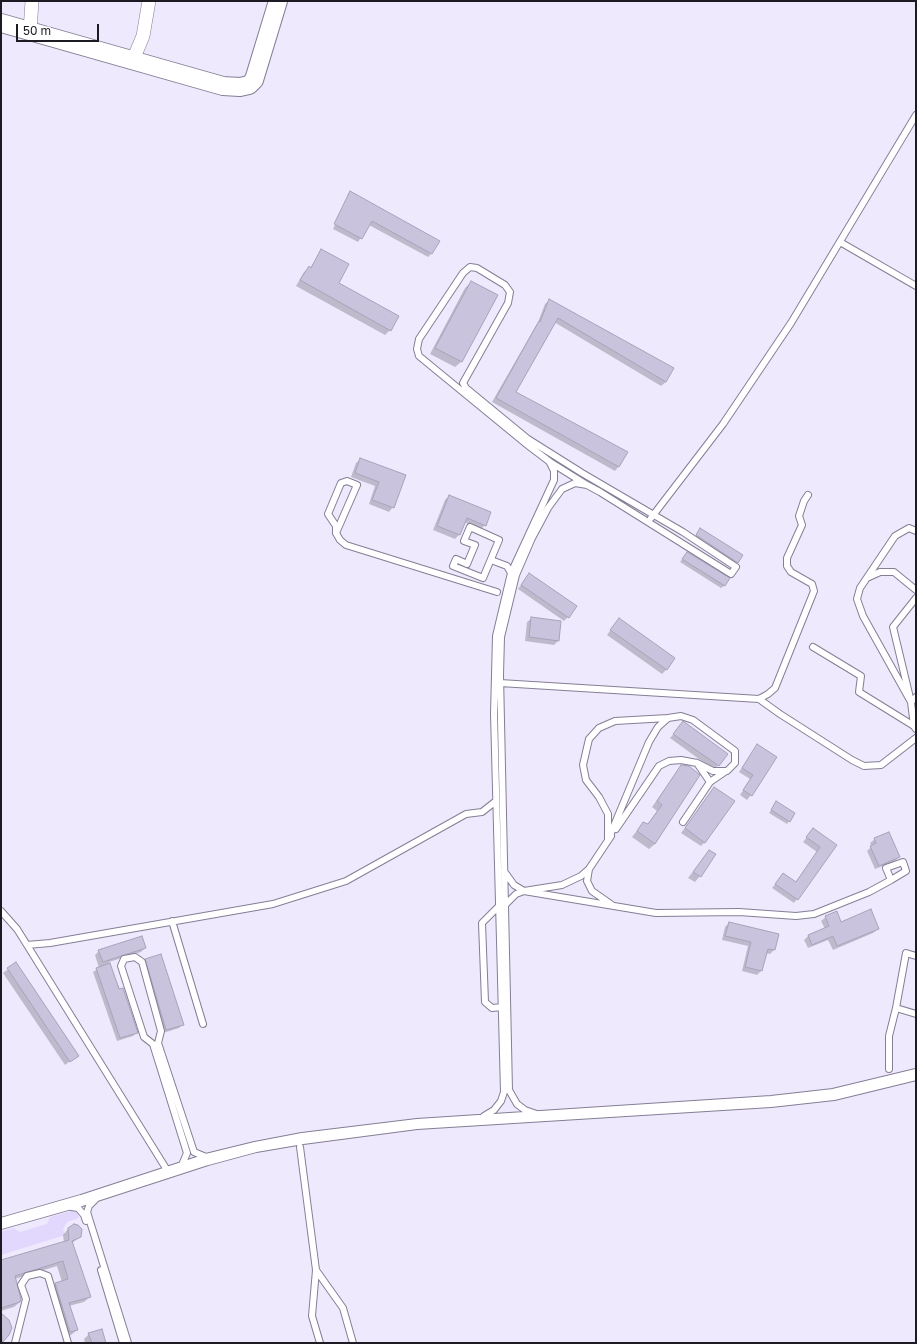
<!DOCTYPE html>
<style>
body{margin:0}
#map{position:relative;width:917px;height:1344px;overflow:hidden;background:#efe9fe;font-family:"Golos Text",sans-serif}
canvas{display:block}
.frame{position:absolute;inset:0;border:2px solid #1d1a24;pointer-events:none}
.scale{position:absolute;left:16px;top:24px;width:83px;height:18px;box-sizing:border-box;border:2px solid #1d1a24;border-top:0;padding-left:5px;font-size:12px;line-height:14px;white-space:nowrap;color:#1d1a24;-webkit-text-stroke:3px #fff;paint-order:stroke}
</style>
<div id="map">
<canvas width="917" height="1344"></canvas>
<div class="frame"></div>
<div class="scale">50 m</div>
</div>
<script>
const ctx = document.querySelector('canvas').getContext('2d');
ctx.lineJoin = 'round';
function fill(path, color) { ctx.fillStyle = color; ctx.fill(path, 'evenodd'); }
const poly = rows => new Path2D(rows.map(r => 'M' + r).join(''));
function trace(path, color, width, dash) { ctx.strokeStyle = color; ctx.lineWidth = width; ctx.lineCap = dash ? 'butt' : 'round'; ctx.setLineDash(dash || []); ctx.stroke(path); }
fill(poly([
 [72,1211,77,1213,79,1218,67,1222,63,1229,65,1235,1,1255,1,1232,13,1228,20,1232,47,1224,50,1217]
]), '#e2d7fd');
fill(poly([
 [350,192,431,254,428,257,369,225,358,242,333,229,349,195,347,195],
 [322,250,338,283,390,330,385,335,296,286,304,272,310,268],
 [471,282,496,296,461,362,455,367,430,354,465,288],
 [550,300,666,382,661,386,554,322,515,392,619,466,615,471,492,402,538,322,545,304],
 [361,459,405,476,393,507,389,512,369,504,375,486,351,477,356,463],
 [449,496,485,525,481,529,464,522,459,535,455,539,433,530,445,500],
 [700,529,737,562,735,565,694,538],
 [687,553,728,579,724,586,721,588,680,562],
 [525,579,568,617,564,621,518,589],
 [532,618,558,641,554,645,525,641,527,622],
 [615,624,674,658,666,670,662,674,607,635],
 [680,727,727,754,714,770,670,738],
 [757,745,751,795,747,800,740,795,750,779,739,772],
 [681,766,655,844,649,849,632,837,643,823,647,825,657,811,652,807],
 [714,788,705,842,701,846,681,833],
 [776,803,789,821,787,824,769,813],
 [813,829,836,845,794,903,772,888,783,874,795,883,817,852,803,842],
 [875,839,899,857,895,861,875,869,867,851,872,846,870,843],
 [709,851,700,876,695,882,688,878],
 [826,917,841,923,878,929,873,933,833,950,828,940,808,948,804,940,808,936,825,929,821,921],
 [729,923,774,950,770,954,765,953,761,971,757,975,742,971,748,946,722,940,725,927],
 [145,948,141,952,109,962,137,1032,133,1036,117,1041,93,972,99,968,95,955,99,951],
 [146,960,183,1024,179,1028,163,1033,142,964],
 [15,964,77,1056,65,1065,3,973],
 [68,1229,80,1237,71,1244,90,1297,84,1302,69,1306,77,1330,71,1335,64,1337,50,1289,55,1284,62,1282,57,1266,15,1279,20,1302,14,1307,1,1311,1,1261,64,1242,63,1235],
 [1,1314,8,1320,7,1337,1,1342],
 [89,1334,105,1343,85,1343,84,1339]
]), '#0003');
const building = poly([
 [350,191,440,241,432,254,372,221,362,239,334,224,350,191],
 [321,249,349,264,339,283,399,316,391,331,300,280,309,266,311,268,321,249],
 [471,281,498,295,462,362,435,348,471,281],
 [549,299,674,368,666,382,558,318,516,392,628,452,619,467,496,398,539,321,540,322,549,299],
 [360,458,406,475,394,508,372,500,379,482,355,473,360,458],
 [449,495,491,512,486,526,467,518,460,535,437,526,449,495],
 [700,528,743,555,738,563,696,535,700,528],
 [687,552,730,578,725,586,682,559,687,552],
 [529,573,577,606,569,618,521,585,529,573],
 [531,617,561,621,559,641,529,637,531,617],
 [619,618,675,658,667,670,610,630,619,618],
 [683,721,728,754,719,766,673,734,683,721],
 [757,744,777,757,752,796,743,790,753,775,742,768,757,744],
 [681,765,689,766,700,775,655,844,637,831,643,822,648,824,662,805,657,801,681,765],
 [714,787,735,801,705,843,685,828,714,787],
 [776,801,795,813,790,822,771,810,776,801],
 [813,828,837,845,798,900,775,884,783,873,796,882,820,847,806,837,813,828],
 [889,832,900,857,879,866,870,846,876,843,874,838,889,832],
 [709,850,716,854,701,877,693,872,709,850],
 [871,909,879,929,837,946,833,936,812,945,808,935,829,926,825,916,837,911,841,922,871,909],
 [729,922,779,934,775,950,768,949,762,971,745,967,751,942,725,936,729,922],
 [142,936,146,948,103,962,98,950,142,936],
 [161,954,184,1025,166,1030,145,959,161,954],
 [16,962,79,1056,70,1062,7,968,16,962],
 [110,963,119,989,123,988,138,1033,120,1038,96,968,110,963],
 [74,1224,78,1225,82,1229,81,1237,72,1241,91,1297,69,1303,78,1330,70,1332,55,1283,68,1279,63,1261,15,1276,21,1299,20,1302,1,1308,1,1260,69,1240,68,1228,74,1224],
 [1,1313,9,1320,12,1328,9,1335,2,1343,1,1313],
 [102,1329,106,1343,92,1343,88,1333,102,1329]
]);
fill(building, '#cac3dd');
trace(building, '#a8a1ba', 1);
const lane = poly([
 [840,242,916,286],
 [651,518,723,424,791,323,916,115],
 [470,527,499,540,483,578,453,566,456,559,467,564,475,545,464,541,470,527],
 [916,531,909,528,895,536,860,588,857,599,863,616,911,702,893,627,916,598],
 [336,533,357,485,347,481,341,483,328,514,336,526,336,533,340,540,346,545,497,592],
 [491,560,507,566,511,573],
 [869,577,880,572,894,572,916,590],
 [813,647,861,676,859,692,914,726,916,729],
 [500,683,759,699,768,694,775,688,814,591,812,584,791,572,787,566,787,558,802,525,799,516,804,501,808,495],
 [759,699,780,714,852,760,864,766,881,765,916,738],
 [668,718,615,721,599,728,589,739,583,765,586,780,599,797,608,814,608,840,649,742,658,727,668,718,681,716,693,720,735,751,735,763,727,771,713,771,697,763],
 [914,726,911,702,916,697],
 [683,822,710,782],
 [616,829,659,766,669,761,681,760,697,763,710,782,726,771],
 [611,836,589,869,587,881,592,891,612,905],
 [589,869,581,876,562,885,524,891,656,913,739,912,796,916,814,914,869,892,891,880,906,871,903,862,886,868,891,880],
 [1,911,17,929,27,945,50,943,273,904,346,881,466,814,482,812,496,801],
 [172,921,203,1024],
 [27,945,167,1170],
 [916,956,906,953,896,1008,916,1014],
 [504,1004,502,1007,492,1008,485,1002,482,923,499,906,505,905,516,894,524,891,514,885,504,871],
 [889,1069,889,1036,896,1008],
 [484,1116,494,1110,501,1101,504,1092,494,714,496,636,511,573,554,480,554,471,550,463],
 [548,1118,525,1110,517,1104,509,1090,500,675,501,637,516,575,532,538,548,508,562,489,575,483,587,485,600,492,731,574,736,567,683,532,582,473,528,439,466,388,463,383,508,303,510,292,505,285,477,268,470,267,463,273,419,339,417,349,419,356,525,443,550,462,587,485],
 [300,1147,316,1270,312,1316,320,1343],
 [182,1165,187,1153,153,1044,144,1037,121,966,124,959,135,957,142,962,161,1031,158,1043,194,1152,206,1157],
 [95,1200,89,1206,87,1212,128,1343],
 [71,1207,78,1208,84,1215,86,1221],
 [1,1221,81,1198,206,1157,255,1145,302,1136,417,1122,771,1099,833,1092,916,1072],
 [1,1226,82,1203,208,1162,256,1149,303,1141,417,1126,771,1104,834,1097,916,1077],
 [101,1270,123,1343],
 [316,1270,343,1308,353,1343],
 [15,1343,26,1299,21,1285,27,1276,40,1273,48,1276,68,1343]
]);
const street = poly([
 [30,31,32,1],
 [133,60,143,36,149,1]
]);
const secondary = poly([
 [1,23,223,86,240,87,249,85,254,80,278,1]
]);
trace(lane, '#857e95', 8);
trace(street, '#857e95', 14);
trace(secondary, '#857e95', 20);
trace(lane, '#fff', 6);
trace(street, '#fff', 13);
trace(secondary, '#fff', 18);
</script>
